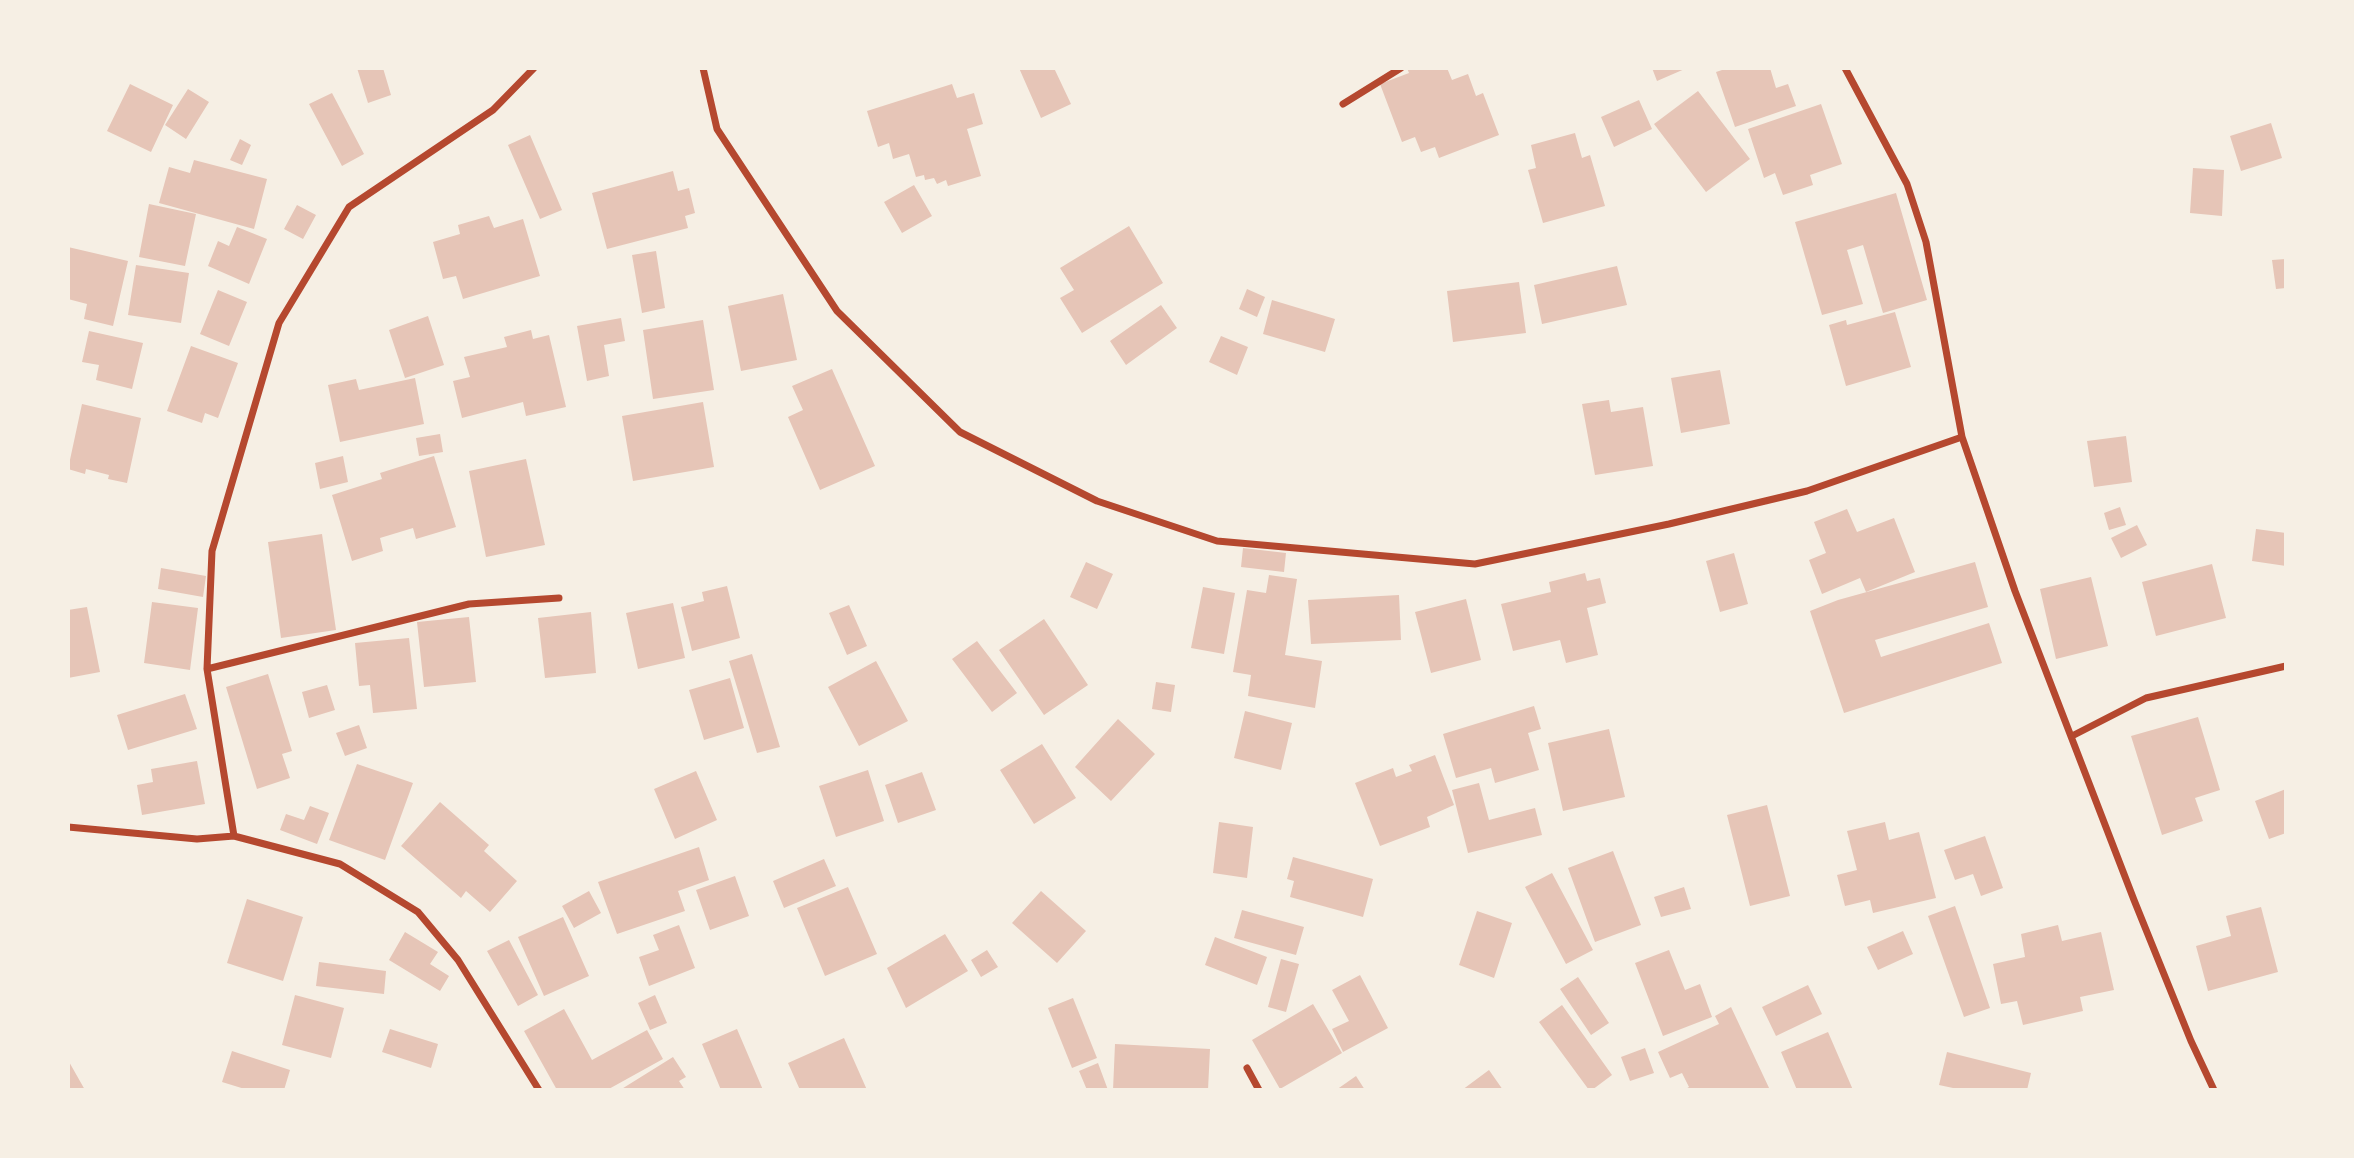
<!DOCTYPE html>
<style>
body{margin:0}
#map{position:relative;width:2354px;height:1158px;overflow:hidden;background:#f6efe4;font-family:"Roboto Serif",serif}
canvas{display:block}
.frame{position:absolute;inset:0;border:70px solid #f6efe4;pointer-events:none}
</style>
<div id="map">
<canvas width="2354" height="1158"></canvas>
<div class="frame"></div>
</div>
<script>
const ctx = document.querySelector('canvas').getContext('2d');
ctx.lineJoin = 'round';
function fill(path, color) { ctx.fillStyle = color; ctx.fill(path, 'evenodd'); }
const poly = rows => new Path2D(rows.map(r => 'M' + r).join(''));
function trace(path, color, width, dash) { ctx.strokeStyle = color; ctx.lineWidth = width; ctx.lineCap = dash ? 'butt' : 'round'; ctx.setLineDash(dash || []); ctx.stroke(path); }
fill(poly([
 [357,68,383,68,391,95,368,103],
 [1019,68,1054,68,1071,104,1041,118],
 [1407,68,1447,68,1452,80,1468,74,1476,96,1483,93,1499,135,1439,158,1435,147,1421,152,1415,137,1402,142,1380,84,1409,73],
 [1652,68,1687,68,1657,81],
 [1728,68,1770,68,1776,88,1788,84,1796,106,1735,127,1716,72],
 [130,84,173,105,151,152,107,131],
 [952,84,957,98,974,93,983,124,967,129,981,176,948,186,946,180,937,184,934,178,925,180,924,175,916,177,909,154,893,159,889,143,878,147,867,111],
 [188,89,209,102,186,139,165,125],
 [1698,91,1750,159,1706,192,1654,124],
 [332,93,364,154,342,166,309,104],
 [1639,100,1652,129,1614,147,1601,117],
 [1821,104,1842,164,1810,175,1813,185,1783,195,1775,173,1764,178,1748,129],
 [2271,123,2282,158,2241,171,2230,136],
 [1575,133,1582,158,1590,155,1605,206,1543,223,1528,170,1536,168,1531,145],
 [530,135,562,210,540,219,508,145],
 [240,139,251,145,242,165,230,160],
 [194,160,267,179,254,229,159,203,169,167,190,173],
 [2193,168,2224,170,2222,216,2190,213],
 [673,171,678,191,689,188,695,213,685,216,688,228,607,249,592,193],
 [914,185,932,216,902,233,884,202],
 [1896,193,1927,300,1883,313,1863,245,1847,250,1863,304,1822,315,1795,222],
 [149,204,196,214,185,266,139,257],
 [297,205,316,215,303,239,284,229],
 [489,216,494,228,523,219,540,276,463,299,456,276,443,279,433,242,460,234,458,225],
 [1129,226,1163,283,1082,333,1060,298,1074,290,1060,268],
 [237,227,267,239,249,284,208,266,218,241,229,246],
 [68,247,128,261,113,326,84,319,87,304,68,299],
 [656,251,665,308,642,313,632,255],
 [2286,259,2286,288,2276,289,2272,260],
 [136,265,189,273,181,323,128,315],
 [1617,266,1627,305,1542,324,1534,285],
 [1519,282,1526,333,1453,342,1447,291],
 [1247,289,1265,297,1257,317,1239,309],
 [218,290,247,302,229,346,200,334],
 [783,294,797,360,741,371,728,306],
 [1272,300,1335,319,1325,352,1263,334],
 [1161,305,1177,328,1126,365,1110,341],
 [1895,312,1911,367,1846,386,1829,325,1846,320,1847,325],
 [428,316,444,365,405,378,389,330],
 [621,318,625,341,604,345,609,376,587,381,577,326],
 [703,320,714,390,653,399,643,330],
 [531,330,533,339,549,335,566,407,526,416,523,402,462,418,453,381,470,377,464,357,507,347,504,337],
 [89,331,143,343,132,389,96,380,99,365,82,362],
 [1221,336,1248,347,1237,375,1209,362],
 [191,346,238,363,218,418,205,413,202,423,167,411],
 [832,369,875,466,820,490,788,417,803,410,792,386],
 [1720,370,1730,424,1681,433,1671,378],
 [415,378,424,424,340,442,328,385,356,379,359,390],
 [1609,400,1611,412,1643,407,1653,466,1595,475,1582,404],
 [703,402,714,467,633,481,622,416],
 [82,404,141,418,127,483,108,479,109,475,86,469,85,474,68,469],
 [440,434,443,452,419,456,416,438],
 [2126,436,2132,482,2094,487,2087,441],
 [343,456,348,482,320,489,315,463],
 [434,456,456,527,416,539,413,528,380,538,383,551,352,561,332,495,382,479,380,473],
 [526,459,545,545,486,557,469,471],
 [2120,507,2126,525,2109,530,2104,513],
 [1847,509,1857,532,1894,518,1915,572,1866,592,1860,578,1822,594,1809,560,1826,553,1814,522],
 [2137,525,2147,545,2121,558,2111,538],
 [2256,529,2286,533,2286,566,2252,561],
 [322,534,336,630,281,638,268,542],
 [1243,548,1286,553,1284,572,1241,567],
 [1734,553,1748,604,1720,612,1706,561],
 [1086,562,1113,574,1097,609,1070,597],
 [1975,562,1988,607,1875,640,1881,657,1989,623,2002,663,1844,713,1810,611,1838,600],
 [2212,564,2226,618,2156,636,2142,582],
 [161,568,206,576,203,597,158,589],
 [1585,573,1587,581,1600,578,1606,603,1587,608,1598,655,1566,663,1560,640,1513,651,1501,604,1551,592,1549,582],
 [1269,575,1297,579,1285,655,1322,661,1315,708,1248,696,1251,675,1233,672,1247,590,1266,593],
 [2091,577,2108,646,2056,659,2040,589],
 [727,586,740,638,692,651,681,607,704,601,702,592],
 [1203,587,1235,593,1224,654,1191,648],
 [1399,595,1401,640,1311,644,1308,600],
 [1466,599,1481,660,1431,673,1415,612],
 [152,602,198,608,190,670,144,663],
 [673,603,685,658,638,669,626,613],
 [849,605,867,646,847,655,829,613],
 [87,607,100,672,68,678,68,610],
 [591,612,596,673,545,678,538,618],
 [469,617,476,682,424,687,417,622],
 [1044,619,1088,685,1044,715,999,650],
 [409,638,417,709,373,713,370,685,359,686,355,643],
 [977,641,1017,693,992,712,952,659],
 [752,654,780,747,757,753,729,661],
 [876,661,908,721,859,746,828,687],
 [268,674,292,751,282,754,290,778,257,789,226,687],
 [730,678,744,728,704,740,689,690],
 [1156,682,1175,685,1171,712,1152,709],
 [327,685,335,710,309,718,302,692],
 [185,694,197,729,128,750,117,715],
 [1534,706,1541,729,1528,733,1539,770,1495,783,1491,768,1456,778,1443,734],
 [1245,711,1292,723,1281,770,1234,758],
 [2198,717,2220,790,2195,798,2203,821,2162,835,2131,736],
 [1118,719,1155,754,1111,801,1075,767],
 [359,725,367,748,345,756,336,733],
 [1609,729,1625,797,1563,811,1548,743],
 [1042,744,1076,798,1034,824,1000,770],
 [1435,755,1454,805,1427,817,1430,827,1380,846,1355,783,1393,768,1396,777,1412,771,1409,765],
 [197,761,205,804,142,815,137,785,153,782,151,769],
 [357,764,413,783,385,860,329,840],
 [868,770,884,821,836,837,819,786],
 [696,771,717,820,675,839,654,789],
 [922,772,936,810,898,823,885,785],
 [1479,783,1489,820,1535,808,1542,835,1468,853,1452,790],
 [2286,789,2286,833,2269,839,2255,801],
 [440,802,489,845,484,851,517,881,490,912,466,891,461,898,401,846],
 [1767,805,1790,896,1750,906,1727,815],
 [310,806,329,813,317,844,280,830,286,814,304,820],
 [1219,822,1253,827,1247,878,1213,873],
 [1885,822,1889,840,1919,832,1936,898,1873,913,1870,900,1845,906,1837,875,1857,870,1847,831],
 [1985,836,2003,888,1981,896,1973,874,1955,880,1944,850],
 [699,847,709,880,678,891,685,911,617,934,598,882],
 [1613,851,1641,925,1595,942,1568,868],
 [1293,857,1373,879,1363,917,1290,897,1294,881,1287,879],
 [824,859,836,886,784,908,773,881],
 [1552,873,1593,950,1566,964,1525,887],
 [735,876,749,916,710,930,696,890],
 [848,887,877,954,825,976,797,908],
 [1684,887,1691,909,1661,917,1654,897],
 [589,891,601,913,574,928,562,906],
 [1041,891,1086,931,1057,963,1012,923],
 [247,899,303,917,283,981,227,963],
 [1955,906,1990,1008,1964,1017,1928,916],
 [2261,907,2278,972,2208,991,2196,946,2231,936,2226,916],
 [1242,910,1304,927,1296,955,1234,938],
 [1477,911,1512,923,1494,978,1459,965],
 [563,917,589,976,544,996,518,937],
 [679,925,695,968,649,986,639,957,659,950,653,935],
 [2058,925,2062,941,2101,932,2114,990,2080,997,2083,1011,2023,1025,2017,1001,2001,1004,1993,964,2025,957,2021,934],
 [1903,931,1913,954,1878,970,1867,947],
 [405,932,438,952,430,964,449,976,440,991,389,960],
 [945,934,968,971,906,1008,887,968],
 [1215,937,1267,957,1257,985,1205,965],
 [509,940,538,995,518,1006,487,951],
 [987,950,998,967,981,977,971,960],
 [1669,950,1685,990,1700,984,1712,1017,1663,1036,1635,963],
 [1281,959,1299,964,1286,1012,1268,1007],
 [319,962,386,971,384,994,316,986],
 [1360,975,1388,1028,1343,1052,1332,1029,1349,1021,1332,990],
 [1578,977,1609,1023,1591,1035,1560,989],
 [1808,985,1822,1014,1776,1036,1762,1007],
 [295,995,344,1008,331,1058,282,1045],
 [655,995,667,1023,650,1030,638,1003],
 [1073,998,1097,1058,1072,1068,1048,1008],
 [1313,1004,1342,1053,1280,1089,1252,1040],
 [1562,1005,1612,1075,1592,1090,1589,1090,1539,1022],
 [1731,1007,1770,1090,1684,1090,1689,1087,1682,1073,1670,1078,1658,1052,1719,1024,1715,1016],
 [564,1009,592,1060,647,1030,663,1059,607,1090,557,1090,524,1031],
 [390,1029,438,1044,431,1068,382,1052],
 [737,1029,763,1090,721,1090,702,1044],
 [1828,1032,1853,1090,1797,1090,1781,1052],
 [844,1038,867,1090,800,1090,788,1063],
 [1115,1044,1210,1049,1208,1090,1113,1090],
 [1645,1048,1654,1073,1630,1081,1621,1057],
 [232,1051,290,1070,284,1090,248,1090,222,1082],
 [1947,1052,2031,1073,2027,1090,1953,1090,1953,1088,1939,1085],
 [673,1057,686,1077,679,1081,685,1090,620,1090],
 [68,1060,85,1090,68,1090],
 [1098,1063,1108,1090,1087,1090,1079,1071],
 [1489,1070,1503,1090,1462,1090],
 [1356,1076,1365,1090,1336,1090]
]), '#e6c5b7');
trace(poly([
 [703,68,717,129,837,311,960,432,1097,501,1217,541,1475,564,1669,524,1807,491,1962,437],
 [1845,68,1907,184,1926,242,1962,437,2015,591,2134,900,2191,1041,2214,1090],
 [1343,104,1401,68],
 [207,669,469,604,559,598],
 [2072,736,2146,698,2286,666],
 [68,827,197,839,234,836,340,864,418,912,458,960,539,1090],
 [234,836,207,669,212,551,279,323,349,207,493,110,534,68],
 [1247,1068,1259,1090]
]), '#b5482f', 7);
</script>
